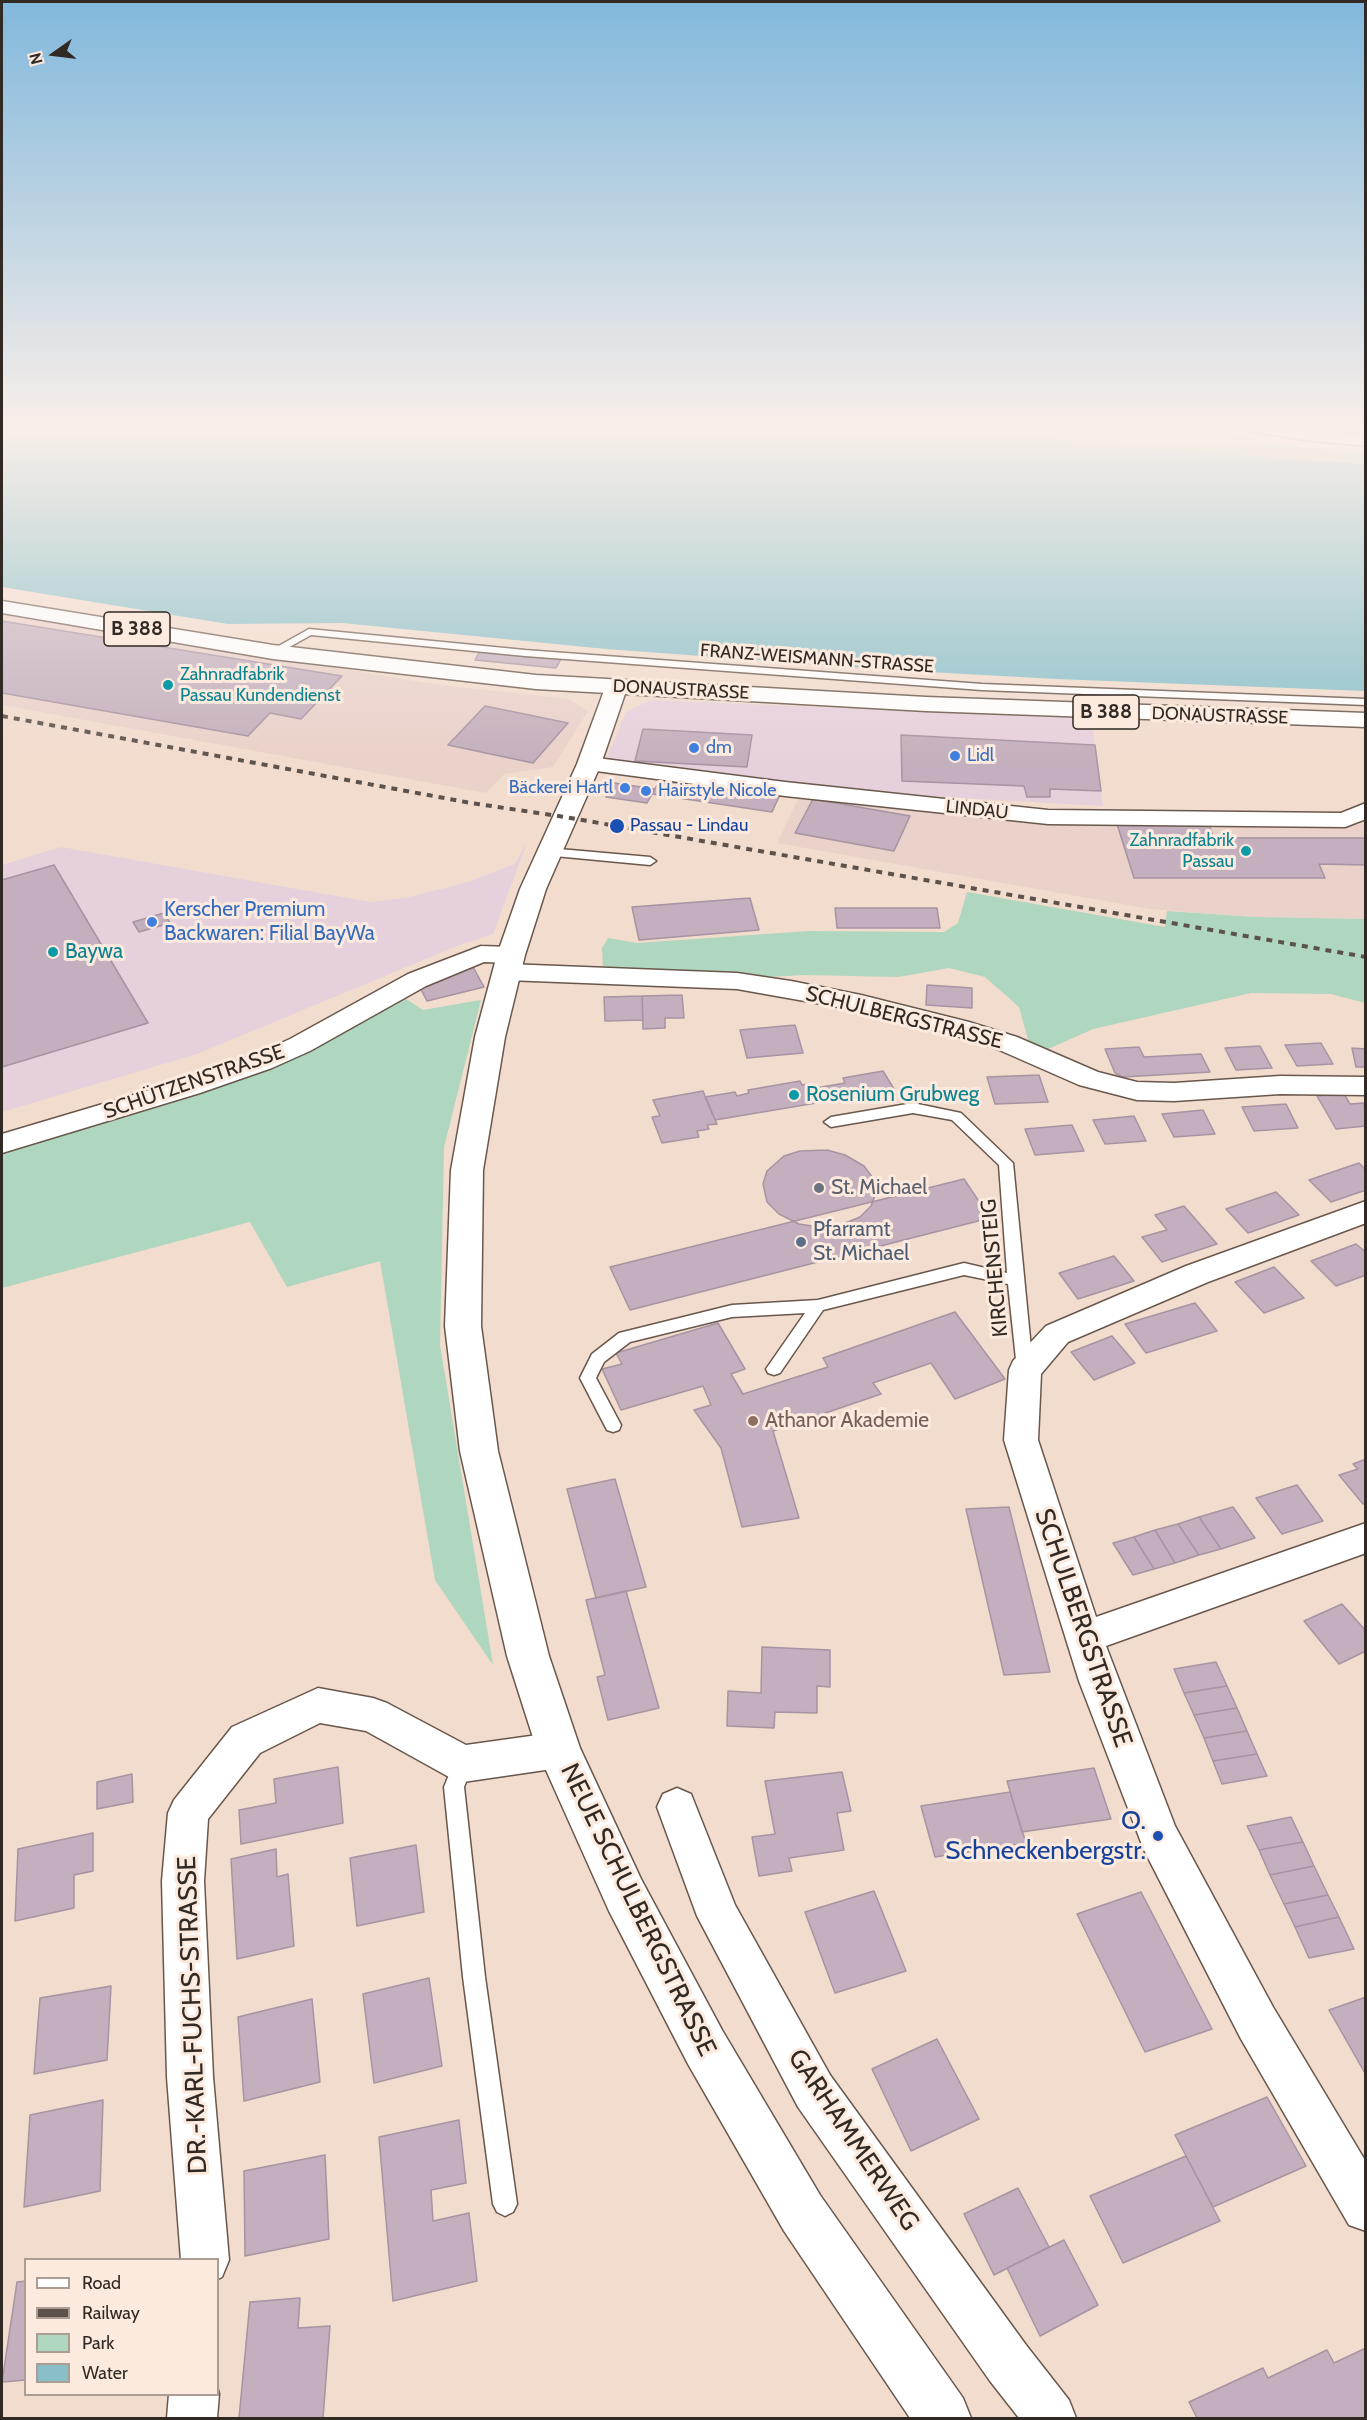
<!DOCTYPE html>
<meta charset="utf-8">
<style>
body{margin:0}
#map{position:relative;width:1367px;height:2420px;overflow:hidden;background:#f2dcce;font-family:Cabin,sans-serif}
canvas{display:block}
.frame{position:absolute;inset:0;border:3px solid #312924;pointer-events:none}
.legend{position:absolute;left:24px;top:2258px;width:195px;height:138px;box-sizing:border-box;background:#fceadf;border:2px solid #ab9d94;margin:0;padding:8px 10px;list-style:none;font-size:18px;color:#312924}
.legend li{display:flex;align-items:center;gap:12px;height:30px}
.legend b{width:30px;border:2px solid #ab9d94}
.north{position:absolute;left:24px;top:24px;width:60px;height:60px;-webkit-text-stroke:4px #fceadf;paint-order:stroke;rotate:256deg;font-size:16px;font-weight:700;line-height:24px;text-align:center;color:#312924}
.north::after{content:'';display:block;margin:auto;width:21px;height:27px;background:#312924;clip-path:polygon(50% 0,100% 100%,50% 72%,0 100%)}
</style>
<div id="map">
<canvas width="1367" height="2420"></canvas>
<div class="frame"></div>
<ul class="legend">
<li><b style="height:8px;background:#fff"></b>Road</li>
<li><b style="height:8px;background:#5d524b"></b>Railway</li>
<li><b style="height:16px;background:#afd6be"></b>Park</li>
<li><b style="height:16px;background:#88bfc9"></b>Water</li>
</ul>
<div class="north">N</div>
</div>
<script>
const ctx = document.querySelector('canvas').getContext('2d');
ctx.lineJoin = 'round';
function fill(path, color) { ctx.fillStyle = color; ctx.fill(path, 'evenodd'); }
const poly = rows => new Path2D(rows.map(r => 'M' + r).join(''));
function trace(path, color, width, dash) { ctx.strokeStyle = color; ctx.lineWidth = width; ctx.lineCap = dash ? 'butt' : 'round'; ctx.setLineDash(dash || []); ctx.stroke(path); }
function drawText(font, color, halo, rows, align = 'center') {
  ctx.font = font + ' Cabin,sans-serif'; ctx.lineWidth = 6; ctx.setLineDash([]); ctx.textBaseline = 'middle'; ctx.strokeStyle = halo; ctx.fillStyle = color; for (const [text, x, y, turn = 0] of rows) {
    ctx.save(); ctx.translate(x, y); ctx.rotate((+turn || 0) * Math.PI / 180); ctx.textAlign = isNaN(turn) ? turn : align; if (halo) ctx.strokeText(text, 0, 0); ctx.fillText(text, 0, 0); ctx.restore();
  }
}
fill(poly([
 [651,700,1091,718,1103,806,888,794,606,759,626,712],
 [527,842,493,934,457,946,197,1054,2,1112,2,865,61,847,370,902,405,898,465,883,515,864]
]), '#e6d0dc');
fill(poly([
 [2,614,441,685,569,699,588,711,553,767,504,774,486,793,2,705],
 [800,795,1034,823,1361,824,1365,822,1365,919,1255,917,1150,909,777,843]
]), '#ead1ca');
fill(poly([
 [984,426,1199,426,1286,446,1365,452,1365,464,1104,446],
 [967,892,1165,927,1167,911,1255,917,1365,919,1365,1003,1331,994,1251,993,1093,1029,1046,1050,1029,1043,1019,1007,985,977,949,968,898,977,804,975,770,977,691,971,603,969,602,948,608,938,637,943,809,931,944,932,958,923],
 [400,995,423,1010,481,1000,444,1147,440,1345,493,1665,435,1580,380,1261,287,1287,250,1222,2,1288,2,1154,264,1071,306,1051]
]), '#afd6be');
fill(poly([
 [2,426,984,426,1104,446,1365,464,1365,691,1056,679,892,670,606,649,342,623,228,624,2,587]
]), '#88bfc9');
const building = poly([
 [2,621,342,676,301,719,270,713,248,736,2,693,2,621],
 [480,651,561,659,556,668,475,660,480,651],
 [485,706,568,723,533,763,448,745,485,706],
 [643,729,752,735,747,767,635,761,643,729],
 [901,735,1095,745,1101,791,1050,789,1050,797,1027,797,1024,786,902,781,901,735],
 [660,780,779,797,772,812,652,794,660,780],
 [614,783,655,789,647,803,606,797,614,783],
 [813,799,910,816,894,851,795,833,813,799],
 [1117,824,1209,824,1214,838,1366,838,1366,865,1319,864,1325,878,1134,878,1117,824],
 [54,865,148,1023,2,1067,2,880,54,865],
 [750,898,759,930,639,940,632,907,750,898],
 [835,908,937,908,940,928,837,928,835,908],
 [164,913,170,923,139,932,133,922,164,913],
 [472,965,484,987,427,1001,418,984,472,965],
 [927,985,972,988,972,1008,926,1005,927,985],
 [682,995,684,1018,665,1018,665,1028,643,1029,642,996,682,995],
 [642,996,643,1020,605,1021,604,997,642,996],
 [795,1025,803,1053,747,1058,740,1030,795,1025],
 [1321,1043,1333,1064,1297,1066,1285,1045,1321,1043],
 [1260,1046,1272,1068,1236,1070,1225,1048,1260,1046],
 [1139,1047,1144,1057,1201,1054,1210,1072,1123,1077,1115,1073,1105,1049,1139,1047],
 [1352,1048,1366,1049,1366,1067,1356,1067,1352,1048],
 [883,1071,894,1089,854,1096,852,1093,815,1100,816,1103,715,1120,705,1097,735,1092,737,1096,749,1093,748,1090,800,1081,802,1085,807,1084,810,1089,845,1083,843,1078,883,1071],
 [1039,1075,1048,1102,995,1104,987,1077,1039,1075],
 [703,1091,717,1124,707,1125,709,1129,697,1131,699,1137,662,1143,652,1117,660,1116,653,1100,703,1091],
 [1344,1094,1350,1104,1364,1103,1366,1126,1336,1129,1317,1096,1344,1094],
 [1286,1104,1298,1128,1254,1131,1242,1107,1286,1104],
 [1203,1110,1215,1134,1174,1137,1162,1114,1203,1110],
 [1134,1116,1146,1141,1105,1144,1093,1120,1134,1116],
 [1072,1125,1084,1151,1035,1155,1025,1129,1072,1125],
 [827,1150,845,1155,864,1166,873,1178,876,1193,871,1206,860,1217,843,1224,819,1227,799,1224,779,1214,767,1202,763,1184,767,1171,784,1156,800,1151,827,1150],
 [1359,1163,1366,1170,1366,1190,1331,1202,1309,1180,1359,1163],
 [964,1179,990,1218,630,1310,610,1267,964,1179],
 [1276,1192,1299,1215,1248,1233,1226,1209,1276,1192],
 [1184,1206,1217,1244,1162,1262,1142,1237,1167,1230,1155,1215,1184,1206],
 [1356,1244,1366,1252,1366,1275,1336,1286,1311,1261,1356,1244],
 [1114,1256,1134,1281,1078,1299,1059,1273,1114,1256],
 [1274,1267,1304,1298,1264,1313,1235,1282,1274,1267],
 [1195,1303,1217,1331,1146,1353,1125,1324,1195,1303],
 [955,1312,1005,1379,955,1399,931,1363,873,1383,881,1394,773,1431,799,1518,742,1527,721,1448,694,1410,711,1405,703,1386,621,1410,602,1369,622,1364,616,1353,718,1323,745,1369,731,1374,743,1394,828,1367,823,1358,955,1312],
 [1112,1336,1135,1363,1094,1380,1071,1352,1112,1336],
 [1366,1459,1366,1503,1363,1504,1339,1475,1358,1469,1353,1464,1366,1459],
 [615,1479,646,1587,596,1598,567,1489,615,1479],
 [1297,1485,1323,1521,1282,1534,1256,1498,1297,1485],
 [1009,1507,1050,1672,1004,1675,966,1509,1009,1507],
 [1233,1507,1255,1538,1221,1549,1199,1517,1233,1507],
 [1199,1517,1221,1549,1199,1555,1178,1524,1199,1517],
 [1178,1524,1199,1555,1175,1563,1155,1530,1178,1524],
 [1155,1530,1175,1563,1154,1569,1134,1537,1155,1530],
 [1134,1537,1154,1569,1133,1575,1113,1543,1134,1537],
 [626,1591,659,1708,608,1720,597,1677,605,1675,586,1600,626,1591],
 [1342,1604,1366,1631,1366,1651,1339,1664,1304,1621,1342,1604],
 [762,1647,830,1650,830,1687,817,1686,817,1713,775,1712,774,1728,727,1726,728,1691,761,1693,762,1647],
 [1216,1662,1227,1686,1184,1693,1174,1669,1216,1662],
 [1227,1686,1237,1708,1194,1715,1184,1693,1227,1686],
 [1237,1708,1247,1731,1204,1738,1194,1715,1237,1708],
 [1247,1731,1257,1754,1213,1761,1204,1738,1247,1731],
 [1257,1754,1267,1776,1222,1784,1213,1761,1257,1754],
 [338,1767,343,1823,241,1844,239,1810,276,1803,274,1779,338,1767],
 [1094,1768,1111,1819,1022,1832,1007,1781,1094,1768],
 [842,1772,851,1811,837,1813,844,1850,789,1858,792,1871,759,1876,752,1837,775,1834,765,1781,842,1772],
 [132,1774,133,1802,97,1809,97,1782,132,1774],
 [1010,1792,1026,1843,935,1857,921,1806,1010,1792],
 [1291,1817,1303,1842,1259,1850,1247,1826,1291,1817],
 [93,1833,93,1871,74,1875,74,1908,15,1921,18,1849,93,1833],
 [1303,1842,1314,1866,1270,1875,1259,1850,1303,1842],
 [416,1845,424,1912,357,1926,350,1858,416,1845],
 [276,1849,277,1877,288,1874,294,1946,237,1959,231,1859,276,1849],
 [1314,1866,1328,1895,1284,1904,1270,1875,1314,1866],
 [874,1891,906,1971,835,1993,805,1912,874,1891],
 [1141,1892,1212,2029,1145,2052,1077,1914,1141,1892],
 [1328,1895,1339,1917,1295,1927,1284,1904,1328,1895],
 [1339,1917,1354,1949,1309,1958,1295,1927,1339,1917],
 [429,1978,442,2066,374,2083,363,1994,429,1978],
 [111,1986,107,2060,34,2074,40,1998,111,1986],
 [1366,1997,1366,2075,1329,2010,1366,1997],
 [312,1999,320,2082,244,2101,238,2017,312,1999],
 [937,2039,979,2119,911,2151,872,2069,937,2039],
 [1267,2097,1306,2166,1213,2207,1175,2135,1267,2097],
 [103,2100,100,2191,24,2207,30,2115,103,2100],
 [459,2120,466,2183,431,2190,433,2221,469,2213,477,2281,393,2301,379,2137,459,2120],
 [325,2155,329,2239,245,2256,244,2171,325,2155],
 [1186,2156,1220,2221,1123,2263,1090,2196,1186,2156],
 [1018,2188,1049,2247,994,2275,964,2214,1018,2188],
 [1064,2240,1098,2305,1040,2336,1007,2268,1064,2240],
 [26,2281,26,2380,2,2382,17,2282,26,2281],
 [300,2298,298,2328,330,2326,323,2418,239,2418,250,2302,300,2298],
 [1366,2348,1366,2418,1197,2418,1189,2402,1263,2368,1268,2378,1327,2350,1334,2363,1366,2348]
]);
fill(building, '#c3afbd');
trace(building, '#a793a2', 1.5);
const lane = poly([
 [1307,426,1329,426,1346,430,1342,432,1307,426],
 [309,629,525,650,982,684,1366,699,1366,705,982,690,525,656,311,635,277,654,268,652,309,629],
 [548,848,650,857,656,861,650,865,544,855,544,849,548,848],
 [913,1103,961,1113,1013,1163,1033,1369,1031,1373,1025,1375,1019,1373,1017,1369,1008,1284,964,1275,823,1310,780,1373,774,1375,768,1373,766,1369,805,1313,732,1317,630,1342,604,1362,596,1378,621,1425,619,1430,613,1432,607,1430,580,1378,592,1354,619,1333,732,1305,818,1300,964,1263,1007,1273,999,1165,952,1120,913,1113,831,1127,824,1122,831,1117,913,1103],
 [463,1755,470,1758,473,1764,464,1787,485,1977,517,2204,513,2212,505,2216,497,2212,493,2204,463,1977,444,1787,456,1758,463,1755]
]);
const street = poly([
 [589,757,785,782,1048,810,1341,813,1366,803,1366,819,1345,827,1048,824,785,796,581,769,578,764,581,759,589,757],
 [481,946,511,947,520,950,524,955,520,960,511,963,484,962,426,986,310,1051,272,1068,200,1093,2,1153,2,1134,180,1081,252,1056,290,1039,408,974,481,946],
 [507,964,737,973,791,981,861,995,969,1022,1017,1037,1098,1072,1137,1082,1174,1083,1280,1076,1366,1077,1366,1095,1280,1094,1174,1101,1137,1100,1079,1085,997,1049,951,1034,861,1011,737,989,507,980,498,977,494,972,498,967,507,964],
 [1366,1201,1366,1223,1208,1282,1068,1342,1041,1374,1038,1440,1096,1617,1366,1523,1366,1553,1106,1646,1175,1826,1273,2007,1366,2162,1366,2231,1349,2225,1241,2039,1144,1850,1079,1681,1004,1440,1009,1370,1013,1361,1046,1326,1186,1266,1366,1201],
 [318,1688,373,1698,387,1703,466,1745,559,1732,573,1737,579,1750,573,1763,559,1768,463,1782,449,1777,366,1731,320,1723,260,1753,208,1819,204,1881,213,2077,229,2260,222,2277,218,2279,218,2260,181,2260,167,2077,162,1881,168,1813,174,1800,232,1727,318,1688],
 [677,1788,691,1794,735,1905,830,2075,1026,2345,1069,2400,1076,2418,1019,2418,990,2381,798,2107,697,1916,657,1807,663,1794,677,1788],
 [218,2390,219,2394,217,2418,167,2418,169,2394,218,2394,218,2390]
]);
const secondary = poly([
 [616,681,624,683,627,688,601,764,546,889,525,955,505,1037,483,1170,481,1326,498,1451,549,1656,580,1748,641,1879,722,2030,820,2195,963,2398,971,2418,910,2418,784,2231,688,2064,609,1911,537,1750,507,1656,460,1451,445,1326,451,1170,475,1037,497,955,520,889,577,764,605,688,608,683,616,681]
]);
const primary = poly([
 [1239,426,1281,426,1366,435,1366,446,1304,440,1248,431,1242,430,1239,426],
 [2,601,273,645,536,675,926,697,1366,713,1366,727,926,711,536,689,273,659,2,613,2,601]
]);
trace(lane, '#6a574b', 3);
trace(street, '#6a574b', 3);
trace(secondary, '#6a574b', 3);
trace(primary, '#6a574b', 3);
fill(lane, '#fff');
fill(street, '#fff');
fill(secondary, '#fff');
fill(primary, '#fff');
trace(poly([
 [2,716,471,803,565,817,1366,957]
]), '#5d524b', 4, [6, 6]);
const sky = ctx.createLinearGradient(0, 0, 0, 765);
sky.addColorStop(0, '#81b8dc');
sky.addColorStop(0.56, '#f9efe9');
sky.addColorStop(1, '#f9efe900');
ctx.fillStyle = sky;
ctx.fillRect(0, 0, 1367, 765);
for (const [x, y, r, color] of [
 [168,685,6,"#0f9aa8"],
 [694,748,6,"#3f7fe0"],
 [955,756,6,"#3f7fe0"],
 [625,788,6,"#3f7fe0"],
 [646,791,6,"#3f7fe0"],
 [617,826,8,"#1a4fb4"],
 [1246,851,6,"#0f9aa8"],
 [152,922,6,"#3f7fe0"],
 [53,952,6,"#0f9aa8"],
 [794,1095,6,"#0f9aa8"],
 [819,1188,6,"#6b7280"],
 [801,1242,6,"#5c6f8a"],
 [753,1421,6,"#8d6e63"],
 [1158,1836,6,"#1a4fb4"]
]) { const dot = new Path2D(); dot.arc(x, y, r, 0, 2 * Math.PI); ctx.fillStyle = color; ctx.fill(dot); trace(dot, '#fceadf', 2); }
drawText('18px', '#312924', '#fceadf', [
 ["FRANZ-WEISMANN-STRASSE",817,659,4],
 ["DONAUSTRASSE",681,690,3],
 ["DONAUSTRASSE",1220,716,2],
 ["LINDAU",977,810,6]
]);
drawText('18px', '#0d838f', '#fceadf', [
 ["Zahnradfabrik",180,675],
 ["Passau Kundendienst",180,696],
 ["Zahnradfabrik",1234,841,"right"],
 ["Passau",1234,862,"right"]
], 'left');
drawText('18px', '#366cbe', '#fceadf', [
 ["dm",706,748],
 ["Lidl",967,756],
 ["Bäckerei Hartl",613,788,"right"],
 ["Hairstyle Nicole",658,791]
], 'left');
drawText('18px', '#164399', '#fceadf', [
 ["Passau - Lindau",630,826]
], 'left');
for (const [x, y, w] of [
 [137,629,66],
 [1106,712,66]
]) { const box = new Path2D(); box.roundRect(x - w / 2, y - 17, w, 34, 4.5); ctx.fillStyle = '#fceadf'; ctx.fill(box); trace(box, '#312924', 1.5); }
drawText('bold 20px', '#312924', null, [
 ["B 388",137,629],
 ["B 388",1106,712]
]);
drawText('21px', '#366cbe', '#fceadf', [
 ["Kerscher Premium",164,910],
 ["Backwaren: Filial BayWa",164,934]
], 'left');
drawText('21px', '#0d838f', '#fceadf', [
 ["Baywa",65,952],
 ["Rosenium Grubweg",806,1095]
], 'left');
drawText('21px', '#312924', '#fceadf', [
 ["SCHULBERGSTRASSE",904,1018,14],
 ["SCHÜTZENSTRASSE",194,1082,-19],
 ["KIRCHENSTEIG",995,1268,-95]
]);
drawText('21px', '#5b616d', '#fceadf', [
 ["St. Michael",831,1188]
], 'left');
drawText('21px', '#4e5e75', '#fceadf', [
 ["Pfarramt",813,1230],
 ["St. Michael",813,1254]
], 'left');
drawText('21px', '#785e54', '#fceadf', [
 ["Athanor Akademie",765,1421]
], 'left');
drawText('26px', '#312924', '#fceadf', [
 ["SCHULBERGSTRASSE",1083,1628,71],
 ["NEUE SCHULBERGSTRASSE",638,1910,64],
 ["DR.-KARL-FUCHS-STRASSE",193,2015,-92],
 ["GARHAMMERWEG",853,2140,56]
]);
drawText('26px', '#164399', '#fceadf', [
 ["O.",1146,1821],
 ["Schneckenbergstr.",1146,1851]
], 'right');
</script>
